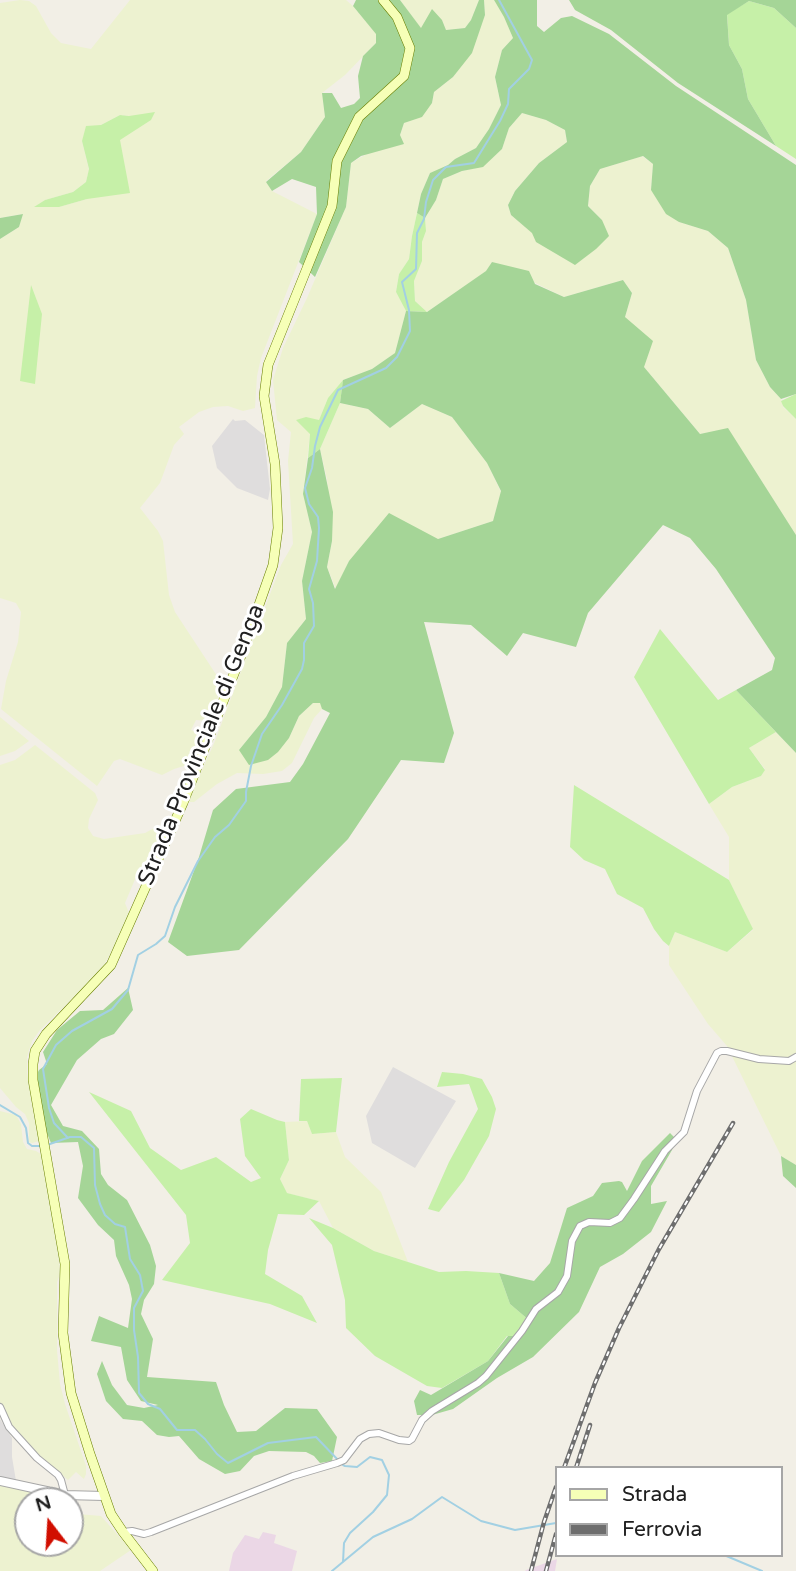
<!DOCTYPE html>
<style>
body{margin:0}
#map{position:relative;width:796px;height:1571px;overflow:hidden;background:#f2efe6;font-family:"Varela Round",sans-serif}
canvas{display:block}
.legend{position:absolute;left:555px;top:1466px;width:228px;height:91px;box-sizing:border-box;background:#fff;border:2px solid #a6a6a6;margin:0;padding:9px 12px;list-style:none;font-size:21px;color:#202020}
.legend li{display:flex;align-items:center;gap:14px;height:35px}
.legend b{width:35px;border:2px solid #a6a6a6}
.north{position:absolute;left:14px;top:1487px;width:70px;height:70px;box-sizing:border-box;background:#fff;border:2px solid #a6a6a6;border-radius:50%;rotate:343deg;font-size:19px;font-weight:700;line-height:28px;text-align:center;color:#202020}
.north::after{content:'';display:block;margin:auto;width:24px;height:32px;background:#d10e00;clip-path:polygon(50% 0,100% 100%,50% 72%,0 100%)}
</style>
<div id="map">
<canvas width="796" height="1571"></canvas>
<ul class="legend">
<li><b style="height:9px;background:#f6ffb7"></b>Strada</li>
<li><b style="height:9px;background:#6e6e6e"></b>Ferrovia</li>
</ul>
<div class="north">N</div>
</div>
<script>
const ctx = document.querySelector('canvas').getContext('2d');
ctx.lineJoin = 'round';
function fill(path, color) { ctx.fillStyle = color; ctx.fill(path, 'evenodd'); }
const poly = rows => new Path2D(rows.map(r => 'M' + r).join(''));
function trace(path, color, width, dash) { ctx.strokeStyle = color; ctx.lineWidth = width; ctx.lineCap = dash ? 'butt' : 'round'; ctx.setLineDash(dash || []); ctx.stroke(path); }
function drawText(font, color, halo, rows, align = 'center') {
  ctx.font = font + ' "Varela Round",sans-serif'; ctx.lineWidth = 6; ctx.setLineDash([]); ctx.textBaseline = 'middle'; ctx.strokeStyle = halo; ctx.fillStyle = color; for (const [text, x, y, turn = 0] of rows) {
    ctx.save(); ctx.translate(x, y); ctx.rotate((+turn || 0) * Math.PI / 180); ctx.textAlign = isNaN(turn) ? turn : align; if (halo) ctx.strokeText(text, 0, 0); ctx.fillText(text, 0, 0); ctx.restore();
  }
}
fill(poly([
 [233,419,235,421,245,420,264,435,270,489,268,500,237,488,217,468,212,446],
 [393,1067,456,1101,415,1168,372,1143,366,1116],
 [0,1419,12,1438,12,1457,16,1481,0,1478]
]), '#dfdddd');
fill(poly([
 [263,1532,276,1535,274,1543,297,1551,292,1571,229,1571,233,1553,245,1535,259,1539],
 [557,1559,555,1571,525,1571,526,1570]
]), '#ebd7e6');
fill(poly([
 [20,0,29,1,36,6,51,33,61,43,91,49,130,0,346,0,353,6,376,33,376,43,345,75,322,93,325,117,301,152,266,181,272,191,317,214,261,358,257,376,255,408,243,411,228,406,213,407,199,412,179,427,184,434,174,445,160,483,140,508,158,531,163,541,169,595,175,612,223,685,208,721,196,720,191,730,203,735,187,765,174,769,162,775,120,759,114,761,97,786,1,709,6,681,18,642,21,612,16,603,0,598,0,239,19,227,22,214,0,218,0,3],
 [120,115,129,116,119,140,87,199,59,207,35,207,45,200,73,192,86,182,89,170,82,141,101,125],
 [400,0,479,0,471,20,465,28,446,30,442,20,421,29],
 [484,0,494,0,504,17,513,38,502,50,495,77,501,105,489,129,476,148,455,159,448,165,430,173,421,194,412,236,409,259,399,274,396,292,406,311,395,353,372,369,343,380,328,398,319,420,310,434,303,494,312,532,302,581,306,619,287,643,282,687,266,717,239,750,289,738,299,716,313,703,321,703,322,709,314,718,292,763,282,771,263,774,237,773,217,784,194,802,188,802,215,741,281,565,293,544,288,461,291,432,277,420,273,380,283,348,307,298,346,207,351,163,400,135,404,123,432,103,434,92,453,77,461,65,485,15],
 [522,113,546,120,565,130,567,142,539,163,515,191,508,205,511,215,558,254,574,264,602,220,588,206,590,186,600,169,642,156,653,164,651,190,679,222,708,231,728,248,746,300,756,360,770,387,781,399,783,407,796,419,796,535,728,429,700,434,644,367,625,317,632,293,623,280,564,297,492,262,487,271,427,312,415,301,414,281,422,261,422,242,426,231,425,218,436,200,443,179,462,171,483,166,502,149,509,128],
 [340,403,368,409,390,428,422,404,452,417,487,463,501,492,493,521,438,539,349,561,336,589,327,567,332,541,327,479,320,449],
 [0,717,29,741,15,751,0,756],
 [776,732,796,753,796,1165,781,1156,727,1046,708,1024,669,965,669,946,675,932,727,952,753,930,729,880,729,837,709,804,732,787,761,776,765,769,749,748],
 [35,745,95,793,98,800,89,819,88,828,93,836,104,839,145,833,158,826,164,833,150,868,136,877,125,903,129,913,115,945,104,965,87,984,40,1030,32,1041,27,1057,27,1073,39,1141,32,1143,29,1142,29,1123,25,1114,16,1107,0,1088,0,765,15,760],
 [0,1111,16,1115,21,1124,23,1142,27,1149,36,1151,41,1154,59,1251,60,1274,57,1282,57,1350,60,1384,65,1404,86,1466,86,1474,84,1479,76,1472,68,1480,38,1454,12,1425,0,1403],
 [307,1121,312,1134,336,1132,345,1157,381,1192,408,1262,374,1251,333,1228,319,1201,286,1193,280,1179,289,1160,285,1122],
 [0,1485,29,1489,69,1501,28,1501,28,1543,70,1543,70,1501,78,1514,101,1516,131,1550,100,1571,0,1571]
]), '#edf2d0');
fill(poly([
 [749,1,774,8,796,28,796,159,776,146,748,99,742,69,729,45,727,14],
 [155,112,151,120,120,140,130,193,87,199,59,207,34,207,45,200,73,192,86,182,89,169,82,141,86,126,101,125,120,115,129,116],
 [417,213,425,218,426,231,422,242,422,261,414,281,415,301,427,312,406,311,396,292,399,274,409,259,412,236],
 [31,285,42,314,35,384,20,381],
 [343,380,340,403,320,449,308,458,310,434,296,420,306,417,319,420,328,398],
 [796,394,796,419,783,406,781,401],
 [660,629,718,700,736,690,776,732,749,748,765,770,761,776,732,787,709,804,634,677],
 [574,785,729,880,753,929,727,952,675,932,669,946,663,941,654,929,643,908,617,894,605,869,584,860,570,847],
 [442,1072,463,1074,482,1079,492,1097,496,1109,489,1136,464,1180,439,1212,428,1209,449,1162,478,1109,469,1084,437,1087],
 [342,1078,336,1132,312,1134,307,1121,299,1121,301,1079],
 [89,1092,131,1111,150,1148,181,1170,216,1157,251,1182,261,1178,245,1156,240,1119,251,1109,277,1120,285,1122,289,1160,280,1179,287,1193,319,1201,304,1215,278,1214,268,1250,265,1274,302,1296,317,1323,270,1304,162,1280,190,1243,186,1215],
 [309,1218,333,1228,374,1251,439,1272,466,1271,499,1273,510,1304,530,1321,520,1336,507,1336,488,1361,442,1388,427,1386,375,1356,346,1328,345,1300,332,1245]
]), '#c6f0a8');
fill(poly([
 [356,0,400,0,421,28,432,9,442,20,446,30,465,28,471,20,479,0,484,0,485,15,472,53,453,77,434,92,432,103,422,117,404,123,400,135,404,144,361,156,351,163,346,207,315,277,299,262,317,214,316,187,292,179,272,191,266,182,301,152,325,117,322,93,332,93,341,108,354,104,360,98,358,76,363,56,376,43,376,34,353,6],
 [494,0,537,0,537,26,544,32,561,18,572,16,609,34,676,86,796,165,796,394,781,399,770,387,756,360,746,300,728,248,708,231,679,222,666,214,651,190,653,164,643,156,600,169,590,186,588,206,602,220,609,236,596,249,575,265,536,242,532,233,511,215,508,205,515,191,539,163,567,142,565,130,546,120,522,113,509,128,502,149,483,167,462,171,443,179,436,200,425,218,417,213,421,194,430,173,448,165,455,159,476,148,489,129,501,105,495,77,502,50,513,38,504,17],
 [569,0,796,0,796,28,774,8,749,1,727,15,729,45,742,69,748,99,776,146,678,83,611,30,575,10],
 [23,214,19,227,0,239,0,218],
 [492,262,529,271,535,284,564,297,623,280,632,293,625,317,653,341,644,367,700,434,728,428,796,535,796,753,736,690,772,670,775,658,716,569,690,538,663,525,588,613,576,647,523,633,507,656,471,625,424,622,454,733,444,763,401,760,348,839,239,950,187,956,168,942,199,857,213,810,236,789,290,782,303,764,330,713,322,709,320,703,313,703,299,716,289,738,278,752,268,760,249,765,239,750,266,717,282,687,287,643,306,619,302,581,312,532,303,494,308,458,320,449,333,512,332,541,327,567,335,589,349,561,389,513,438,539,493,521,501,491,487,463,452,417,422,404,390,428,368,409,340,403,343,380,372,369,395,353,406,311,427,312,486,271],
 [128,988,133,1010,114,1034,101,1039,77,1060,51,1105,63,1126,82,1131,99,1149,101,1174,108,1185,127,1200,150,1245,156,1266,154,1284,144,1300,141,1314,153,1339,147,1377,216,1382,224,1405,237,1432,256,1431,285,1408,317,1409,337,1437,332,1461,320,1463,314,1456,306,1452,269,1451,254,1456,240,1471,225,1474,199,1459,179,1436,169,1437,157,1435,142,1421,123,1419,106,1401,97,1374,102,1361,112,1385,127,1405,144,1408,158,1405,141,1401,127,1380,121,1347,91,1341,99,1316,128,1328,132,1299,129,1285,116,1256,114,1240,98,1225,78,1198,83,1166,78,1142,51,1143,43,1124,35,1078,39,1070,47,1064,43,1052,57,1030,80,1011,103,1010],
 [670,1133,676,1139,672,1150,651,1186,651,1204,667,1201,651,1232,623,1254,600,1267,579,1312,533,1357,497,1378,453,1409,432,1415,417,1415,414,1401,420,1390,431,1395,488,1361,508,1336,520,1336,530,1321,510,1304,499,1273,534,1281,550,1263,567,1208,593,1196,602,1183,619,1181,622,1182,627,1191,642,1161],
 [781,1156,796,1165,796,1188,783,1176]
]), '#a5d597');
trace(poly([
 [0,1105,20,1117,26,1128,28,1143,32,1146,41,1146],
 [68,1138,54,1123,49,1108,43,1069,56,1045,72,1031,112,1009,128,990,138,955,156,944,165,936,175,907,198,861,215,837,229,825,246,801,246,792,251,766,262,734,282,705,302,669,304,660,304,643,314,626,313,603,309,589,317,561,319,528,318,517,309,504,305,488,312,468,315,446,320,427,338,390,386,368,397,357,410,331,409,310,402,282,416,269,417,233,424,219,426,202,433,180,446,167,474,163,500,121,508,104,509,89,529,69,532,60,499,0],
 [47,1145,70,1137,81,1137,94,1148,95,1185,100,1204,105,1215,115,1224,125,1227,130,1259,140,1275,143,1291,134,1308,134,1330,138,1357,139,1393,148,1404,160,1409,177,1430,195,1430,205,1439,217,1454,228,1463,268,1443,316,1437,339,1461],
 [724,1555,762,1571],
 [343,1562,344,1543,350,1533,373,1512,387,1495,389,1475,382,1460,370,1457,357,1467,345,1466,343,1465],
 [332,1571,373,1537,412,1519,442,1497,481,1521,515,1530,556,1523]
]), '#a2d0e3', 2);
const minor = poly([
 [0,1407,9,1427,37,1458,58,1475,61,1480,65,1495],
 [123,1532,132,1531,144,1534,151,1532,293,1476,337,1463,344,1460,360,1439,369,1434,379,1433,399,1440,409,1441,412,1439,422,1420,432,1411,478,1383,486,1376,522,1331,536,1309,558,1292,567,1276,572,1241,580,1226,589,1222,610,1223,620,1218,634,1199,665,1151,684,1132,697,1091,717,1053,721,1051,727,1051,759,1059,789,1061,796,1057]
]);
const tertiary = poly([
 [0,1481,65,1495,104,1496]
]);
const secondary = poly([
 [153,1571,123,1532,111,1514,90,1454,71,1393,63,1333,65,1264,33,1080,33,1064,35,1051,46,1034,111,965,183,803,241,656,273,565,278,528,275,464,264,396,268,365,332,206,337,161,359,117,404,76,410,48,397,17,383,0]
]);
trace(minor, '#a7a7a7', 8);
trace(tertiary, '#a7a7a7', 10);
trace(secondary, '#687f00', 10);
trace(minor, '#fff', 6);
trace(tertiary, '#fff', 8);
trace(secondary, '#f6ffb7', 9);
const rail = poly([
 [564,1468,595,1383,619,1328,659,1249,733,1123],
 [576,1468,590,1425],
 [531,1571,544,1522,556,1487],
 [546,1571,556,1534]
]);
trace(rail, '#6e6e6e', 4.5);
trace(rail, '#fff', 2, [5]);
drawText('23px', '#202020', '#fff', [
 ["Strada Provinciale di Genga",202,745,-68]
]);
</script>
